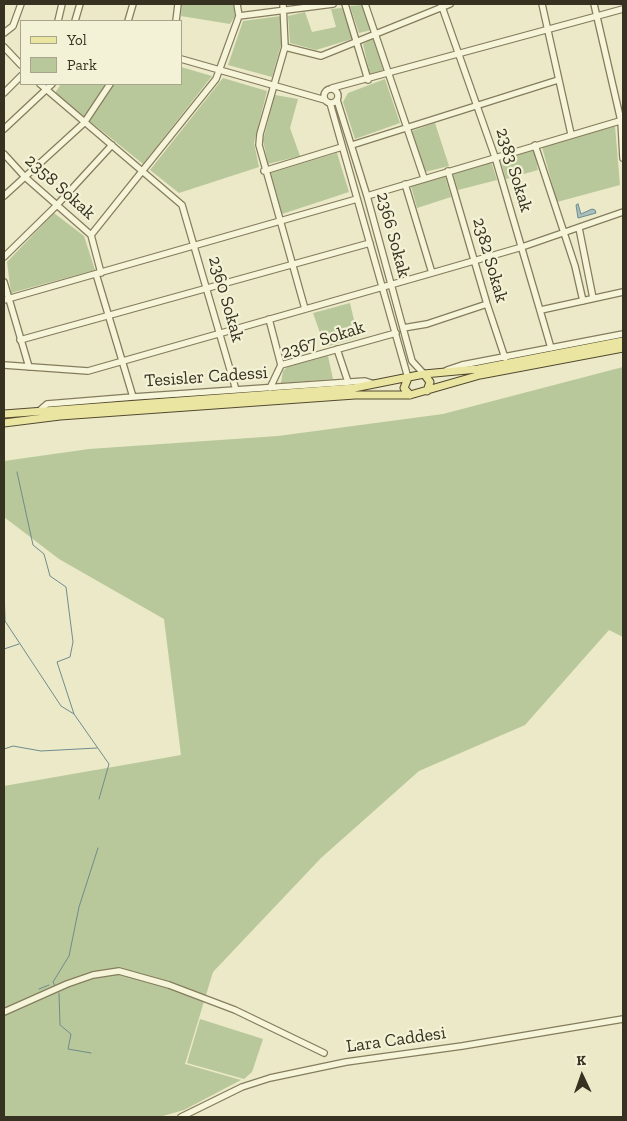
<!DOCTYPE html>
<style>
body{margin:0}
#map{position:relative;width:627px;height:1121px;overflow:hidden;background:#ebe9c7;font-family:"Zilla Slab",serif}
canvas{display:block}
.frame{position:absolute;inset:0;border:5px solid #363120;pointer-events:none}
.legend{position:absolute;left:20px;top:20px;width:162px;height:65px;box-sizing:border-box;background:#f3f2d6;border:1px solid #a7a58d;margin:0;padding:6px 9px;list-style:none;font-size:15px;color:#363120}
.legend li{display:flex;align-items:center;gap:10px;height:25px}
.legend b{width:25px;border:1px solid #a7a58d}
.north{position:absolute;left:557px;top:1051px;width:50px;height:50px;-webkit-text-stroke:4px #f3f2d6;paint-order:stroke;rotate:357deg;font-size:14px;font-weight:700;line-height:20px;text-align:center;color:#363120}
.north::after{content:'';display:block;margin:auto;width:18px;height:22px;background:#363120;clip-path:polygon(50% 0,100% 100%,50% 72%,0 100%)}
</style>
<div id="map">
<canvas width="627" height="1121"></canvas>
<div class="frame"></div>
<ul class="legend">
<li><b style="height:6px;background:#eae6a2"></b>Yol</li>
<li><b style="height:14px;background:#b8c89b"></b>Park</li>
</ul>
<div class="north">K</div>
</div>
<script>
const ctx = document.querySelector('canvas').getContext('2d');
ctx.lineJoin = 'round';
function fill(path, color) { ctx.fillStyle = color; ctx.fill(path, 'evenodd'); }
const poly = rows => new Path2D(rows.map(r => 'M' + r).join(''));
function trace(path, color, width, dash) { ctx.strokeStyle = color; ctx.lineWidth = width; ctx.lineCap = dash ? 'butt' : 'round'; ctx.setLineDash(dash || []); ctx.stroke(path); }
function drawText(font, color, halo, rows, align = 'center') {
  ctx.font = font + ' "Zilla Slab",serif'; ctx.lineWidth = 4.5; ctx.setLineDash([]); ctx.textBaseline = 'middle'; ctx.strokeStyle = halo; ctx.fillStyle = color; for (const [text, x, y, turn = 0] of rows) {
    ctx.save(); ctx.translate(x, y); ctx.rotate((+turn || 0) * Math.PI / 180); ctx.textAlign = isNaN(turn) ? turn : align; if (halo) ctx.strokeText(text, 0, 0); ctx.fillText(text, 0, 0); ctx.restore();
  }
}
fill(poly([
 [182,4,233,4,235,16,230,24,181,16],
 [362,5,371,30,359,33,350,6],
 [342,8,352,39,316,50,290,43,288,16,305,12,312,32,336,27,331,9],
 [281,16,281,45,272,77,228,65,243,21],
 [373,39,383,70,370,74,363,44],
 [181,67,212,76,143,164,55,93,61,84,181,84],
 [223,78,267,91,254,143,259,167,179,193,150,170],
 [385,79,400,123,355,139,343,102,348,93],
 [275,95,298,99,290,128,300,156,268,164,263,140],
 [435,123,449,166,425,172,412,131],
 [615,126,620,185,557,202,542,147],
 [534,149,538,170,506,179,500,158],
 [337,153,349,192,282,214,271,173],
 [491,161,497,180,458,190,453,173],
 [445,176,451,197,417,208,411,186],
 [54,213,84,236,95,270,11,293,7,262],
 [350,303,358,337,325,347,313,313],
 [328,356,333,379,281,383,283,371,287,367],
 [623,367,623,637,609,630,525,725,419,771,321,858,213,972,185,1064,241,1080,184,1110,159,1117,4,1117,4,786,181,755,164,619,59,559,4,517,4,461,89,449,278,436,443,414],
 [200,1019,263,1039,252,1072,244,1079,187,1063]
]), '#b8c89b');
const water = poly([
 [578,204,581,214,592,209,595,210,596,213,578,218,576,205,578,204]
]);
fill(water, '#a8bfbe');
trace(water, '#6f8c8d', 1);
trace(poly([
 [17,472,33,545,44,554,50,576,66,587,73,642,70,657,57,662,74,714,109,764,99,799],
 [4,586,5,621,61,706,74,714],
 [4,649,19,644],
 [4,749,13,746,41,751,97,748],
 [55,986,53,982,69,956,79,907,98,848],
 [39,989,49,985],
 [59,993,60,1025,71,1034,68,1049,91,1053]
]), '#6f8c8d', 1);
const minor = poly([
 [283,4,285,47,260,134,259,145,305,309],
 [345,4,368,80],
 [365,4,424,178],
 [441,4,495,157,551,348],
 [542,4,571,134],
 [594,4,621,121,623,158],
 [239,16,333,4],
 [58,21,62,4],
 [75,21,80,4],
 [128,21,133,4],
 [176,21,178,4],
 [4,33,13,26,21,4],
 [4,47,21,65],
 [285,47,321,56,450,4],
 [181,59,325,100],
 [40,84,182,205,236,390],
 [332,88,623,9],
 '324 96a7 7 0 1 1 14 0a7 7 0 1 1-14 0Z',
 [4,93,21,76],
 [337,100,367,196,412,361,424,374],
 [330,103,408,378],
 [4,129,52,84],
 [352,145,558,80],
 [535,145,575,266,583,301],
 [4,154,25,177,91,235,101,273],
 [264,171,342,147],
 [448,171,487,304,505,358],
 [405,184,432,273],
 [4,196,84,123,110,84],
 [367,196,623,120],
 [579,228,593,298],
 [91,235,216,79,239,16,237,4],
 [4,257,56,206,112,145],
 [96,274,133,397],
 [4,282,29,367],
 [4,300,357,199],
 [541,310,623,292],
 [269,319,281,365],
 [403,328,427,324,487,304],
 [20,340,370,243],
 [337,349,348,382],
 [4,365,88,371,432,273,522,247,623,212],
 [447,370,462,365,623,334],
 [270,388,281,365,396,333],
 [39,411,47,404,133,397,365,381,374,384],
 [4,1012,67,984,93,975,119,971,169,985,235,1010,324,1053],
 [181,1117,242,1087,270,1078,346,1062,462,1046,623,1019]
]);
const major = poly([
 [424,374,430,382,427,391],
 [408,378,404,388,410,395],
 [4,414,354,388,424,374,478,369,623,341],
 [4,423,60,416,355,395,410,395,480,375,623,348]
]);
trace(minor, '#857c5e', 8);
trace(major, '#534a31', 9);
trace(minor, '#f6f5d9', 5.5);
trace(major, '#eae6a2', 7);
drawText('18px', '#363120', '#f3f2d6', [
 ["2383 Sokak",514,170,73],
 ["2358 Sokak",60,187,42],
 ["2366 Sokak",393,235,75],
 ["2382 Sokak",490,260,74],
 ["2360 Sokak",226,299,74],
 ["2367 Sokak",323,340,-18],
 ["Tesisler Cadessi",206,377,-4],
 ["Lara Caddesi",396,1040,-8]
]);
</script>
